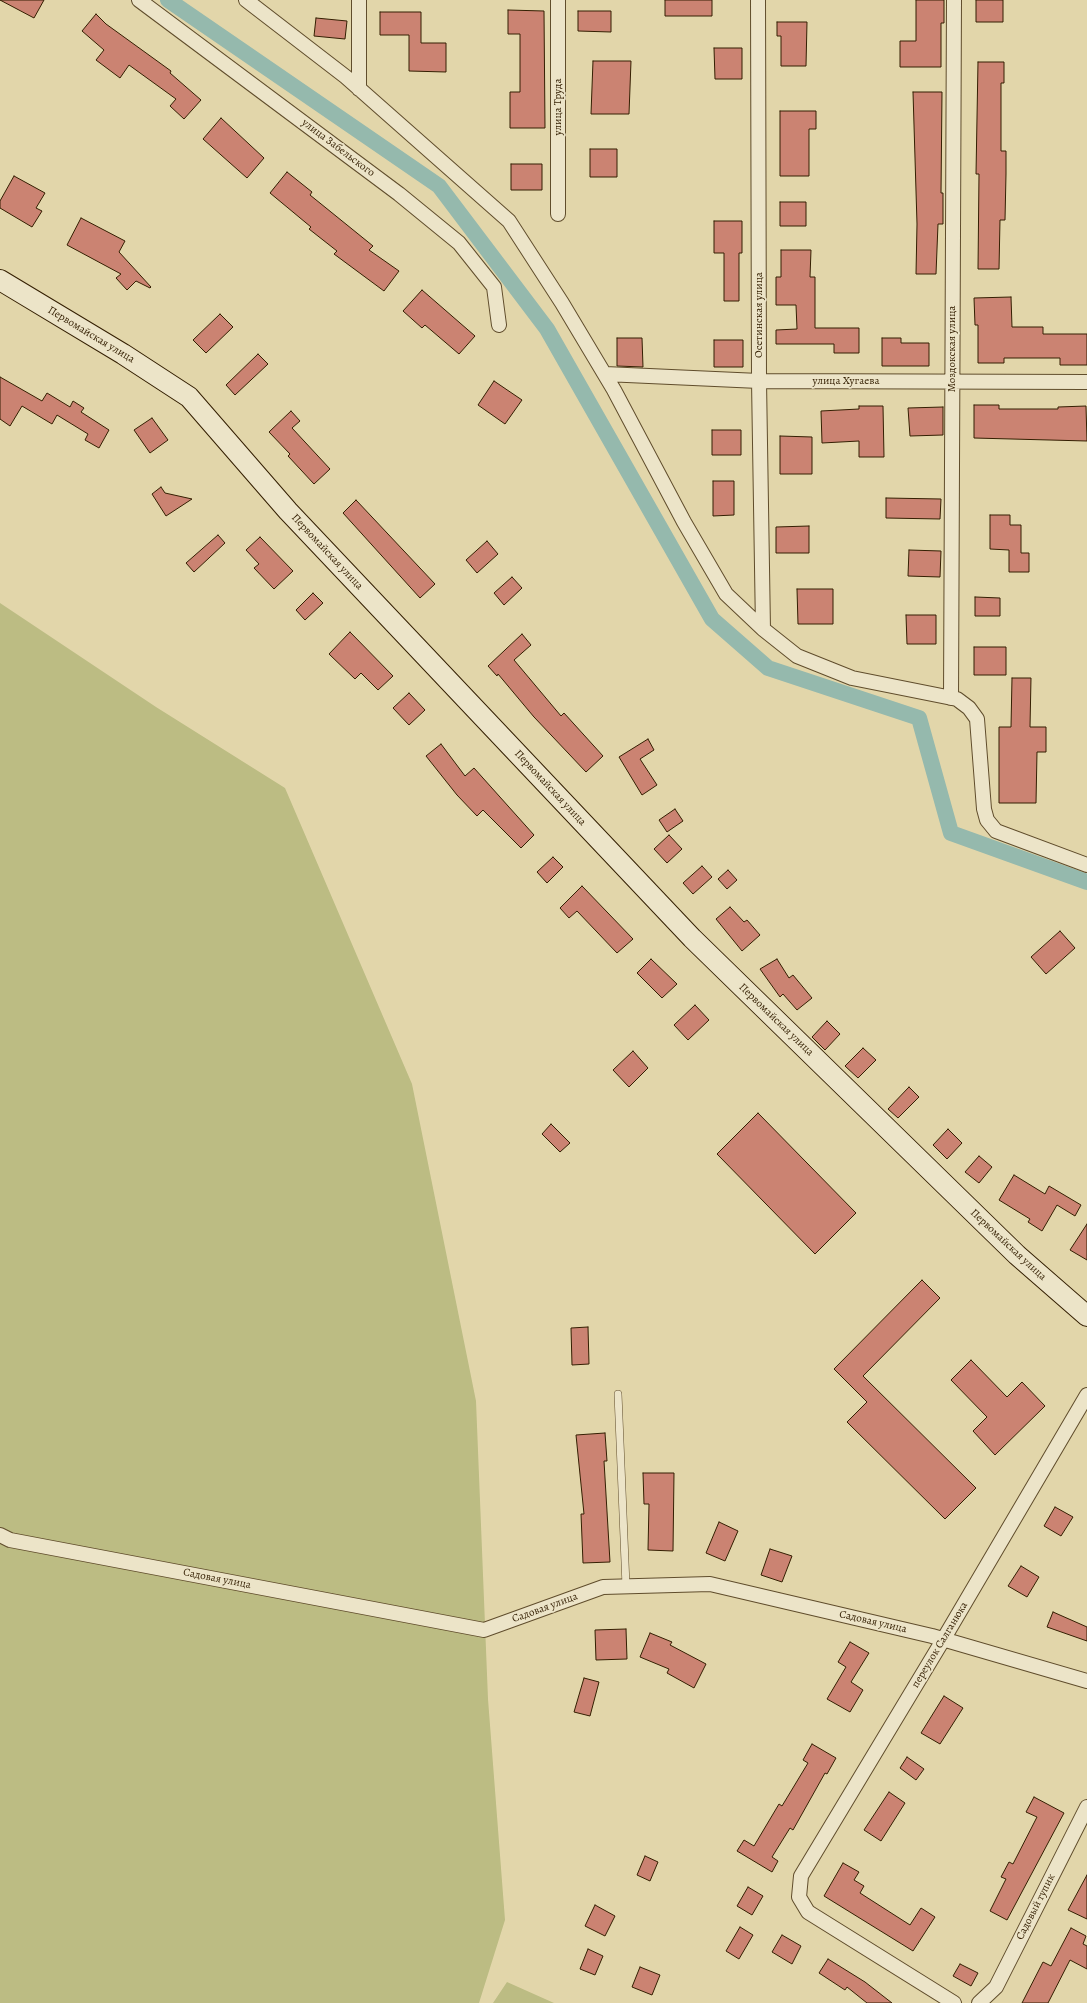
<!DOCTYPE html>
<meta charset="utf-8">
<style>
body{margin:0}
canvas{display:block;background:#e2d6aa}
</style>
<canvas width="1087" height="2003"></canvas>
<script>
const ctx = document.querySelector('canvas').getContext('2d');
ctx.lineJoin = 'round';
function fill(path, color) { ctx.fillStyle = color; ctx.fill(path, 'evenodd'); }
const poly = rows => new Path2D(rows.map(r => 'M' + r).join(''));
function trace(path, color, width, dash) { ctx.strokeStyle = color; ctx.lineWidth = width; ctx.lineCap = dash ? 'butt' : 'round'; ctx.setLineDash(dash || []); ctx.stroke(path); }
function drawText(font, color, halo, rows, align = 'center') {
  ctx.font = font + ' Alegreya,serif'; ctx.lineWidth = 3.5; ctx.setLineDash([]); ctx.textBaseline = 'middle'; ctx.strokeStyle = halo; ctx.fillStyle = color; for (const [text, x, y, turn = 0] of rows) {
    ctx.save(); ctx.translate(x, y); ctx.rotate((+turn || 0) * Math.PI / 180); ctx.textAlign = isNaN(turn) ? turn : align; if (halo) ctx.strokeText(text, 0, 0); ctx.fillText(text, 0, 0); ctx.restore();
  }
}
fill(poly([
 [0,603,156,707,285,788,412,1084,476,1401,488,1699,505,1920,479,2003,0,2003],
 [507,1982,554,2003,493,2003]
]), '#bcbc83');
trace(poly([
 [168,0,439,186,547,329,712,619,768,668,919,718,951,833,1087,882]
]), '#95b9ad', 16);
const building = poly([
 [0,0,44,0,34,18,0,0],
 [665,0,712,0,712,16,665,16,665,0],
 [916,0,944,0,944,23,941,23,941,67,900,67,900,41,916,41,916,0],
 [976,0,1003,0,1003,22,976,22,976,0],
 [508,10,544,11,545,128,510,128,510,92,520,92,520,34,508,34,508,10],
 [578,11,611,11,611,32,578,31,578,11],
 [380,12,421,12,421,43,446,43,446,72,409,71,409,35,380,35,380,12],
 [96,14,106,24,171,71,170,73,201,100,184,119,170,106,176,99,129,65,120,78,96,60,104,50,82,31,96,14],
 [316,18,347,21,345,39,314,36,316,18],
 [777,22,807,22,806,66,781,66,781,36,777,36,777,22],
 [714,48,742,48,742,79,715,79,714,48],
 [593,61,631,61,629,114,591,114,593,61],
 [978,62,1004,62,1004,83,1001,83,1001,151,1006,151,1006,174,1005,220,1000,220,999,269,978,269,979,174,976,174,978,62],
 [913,92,942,92,941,193,943,193,943,224,938,224,936,274,916,274,917,224,913,92],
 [780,111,816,111,816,129,809,129,809,176,780,176,780,111],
 [221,118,264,158,247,178,203,139,221,118],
 [590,149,617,149,617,177,590,177,590,149],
 [511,164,542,164,542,190,511,190,511,164],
 [287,172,312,192,310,195,373,246,369,250,399,271,384,291,334,254,337,251,309,229,311,227,270,193,287,172],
 [14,176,45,193,36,208,42,211,32,227,0,208,0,201,14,176],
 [780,202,806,202,806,226,780,226,780,202],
 [81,218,125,241,119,252,151,287,150,288,136,281,127,290,116,278,121,274,67,245,81,218],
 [714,221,742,221,742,253,739,253,739,301,724,301,724,253,714,253,714,221],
 [781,250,811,250,810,277,815,277,815,328,859,328,859,353,834,353,834,344,776,344,776,330,797,329,796,305,776,305,776,277,781,277,781,250],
 [422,290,475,336,459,354,425,325,422,328,403,311,422,290],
 [1011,297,1012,327,1043,327,1043,334,1087,334,1087,365,1060,365,1060,358,1004,358,1004,363,978,363,978,325,975,325,974,298,1011,297],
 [220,314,233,327,206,353,193,340,220,314],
 [617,338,642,338,643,367,617,366,617,338],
 [882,338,901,338,901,343,929,343,929,366,882,366,882,338],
 [714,340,743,340,743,367,714,367,714,340],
 [258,354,268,364,235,395,226,385,258,354],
 [0,377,42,401,47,393,70,407,73,401,84,408,81,412,109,430,99,448,85,440,88,434,57,415,52,424,22,406,10,426,0,419,0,377],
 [494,381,522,400,505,424,478,405,494,381],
 [974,405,999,405,999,409,1058,409,1058,407,1086,406,1087,441,974,438,974,405],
 [859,406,883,406,884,457,859,457,859,441,822,443,821,411,859,409,859,406],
 [943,407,943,435,910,436,908,408,943,407],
 [291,411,300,421,292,428,330,469,314,484,288,456,290,454,269,432,291,411],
 [152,418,168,440,150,453,134,430,152,418],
 [712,430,741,430,741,455,712,455,712,430],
 [780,436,812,437,812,474,780,474,780,436],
 [713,481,734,481,734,515,713,516,713,481],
 [161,487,165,493,192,499,166,516,152,494,161,487],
 [886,498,941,499,940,519,886,518,886,498],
 [356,500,435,584,420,598,343,513,356,500],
 [990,515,1010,515,1010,525,1021,525,1021,553,1029,553,1029,572,1009,572,1009,550,990,549,990,515],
 [809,526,809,553,776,553,776,527,809,526],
 [218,535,225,543,194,572,186,563,218,535],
 [260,537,293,571,274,589,254,568,259,564,246,550,260,537],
 [487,541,498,554,477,573,466,560,487,541],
 [909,550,941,551,940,577,908,576,909,550],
 [512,577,522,588,504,605,494,593,512,577],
 [797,589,833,589,833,624,798,624,797,589],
 [313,593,323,603,305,620,296,610,313,593],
 [975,597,1000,598,1000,616,975,616,975,597],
 [906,615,936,615,936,644,907,644,906,615],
 [350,632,393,676,378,690,361,673,355,679,329,654,350,632],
 [522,634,531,645,514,660,561,716,564,713,603,756,586,772,534,717,498,674,497,676,488,666,522,634],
 [974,647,1006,647,1006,675,974,675,974,647],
 [1012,678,1031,678,1030,727,1046,727,1046,752,1037,752,1036,803,999,803,999,727,1011,727,1012,678],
 [409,693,425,710,409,725,393,708,409,693],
 [648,739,654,750,640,759,657,785,642,795,619,757,648,739],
 [441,744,465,776,474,768,534,835,521,848,483,810,477,816,457,795,426,756,441,744],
 [675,809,683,821,667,832,659,820,675,809],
 [669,835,682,849,667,863,654,849,669,835],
 [553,857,563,867,547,883,537,872,553,857],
 [702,866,712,877,693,894,683,883,702,866],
 [728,870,737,880,727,889,718,879,728,870],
 [582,886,633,939,617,953,577,911,569,918,560,908,582,886],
 [730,907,744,922,747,920,760,935,742,951,716,919,730,907],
 [1060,931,1075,948,1046,974,1031,957,1060,931],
 [651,959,677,984,662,998,637,973,651,959],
 [777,959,789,978,793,975,812,998,797,1010,783,994,780,997,760,969,777,959],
 [695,1005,709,1020,688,1040,674,1025,695,1005],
 [827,1021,840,1034,825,1050,812,1037,827,1021],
 [863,1048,876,1060,858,1078,845,1066,863,1048],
 [633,1051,648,1068,629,1087,613,1070,633,1051],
 [909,1087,919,1097,898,1118,888,1109,909,1087],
 [758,1113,856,1213,815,1254,717,1154,758,1113],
 [551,1124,570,1143,560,1152,542,1134,551,1124],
 [948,1129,962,1143,947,1159,933,1145,948,1129],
 [979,1156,992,1167,979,1183,965,1172,979,1156],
 [1014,1175,1045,1194,1049,1186,1081,1205,1075,1216,1057,1205,1042,1231,1028,1222,1030,1219,999,1200,1014,1175],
 [1087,1224,1087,1260,1070,1250,1087,1224],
 [922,1280,940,1298,863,1376,976,1488,945,1519,847,1422,867,1402,834,1369,922,1280],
 [588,1327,589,1364,572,1365,571,1328,588,1327],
 [971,1360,1007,1397,1022,1382,1045,1406,995,1455,973,1431,987,1417,951,1380,971,1360],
 [605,1433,607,1461,604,1461,610,1562,583,1563,581,1514,584,1514,576,1435,605,1433],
 [643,1473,674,1473,673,1551,648,1550,649,1504,644,1504,643,1473],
 [1055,1507,1073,1517,1061,1536,1044,1526,1055,1507],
 [719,1522,738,1531,725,1561,706,1553,719,1522],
 [770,1549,792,1556,782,1582,761,1575,770,1549],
 [1021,1566,1039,1577,1027,1597,1008,1586,1021,1566],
 [1053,1612,1087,1627,1087,1641,1047,1627,1053,1612],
 [626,1629,627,1659,596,1660,595,1630,626,1629],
 [650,1633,672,1642,670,1645,706,1664,694,1688,667,1673,669,1669,640,1657,650,1633],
 [850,1642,869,1653,851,1682,863,1690,850,1712,827,1699,846,1667,838,1662,850,1642],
 [584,1678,599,1682,590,1716,574,1712,584,1678],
 [944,1696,963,1708,940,1744,921,1733,944,1696],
 [812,1744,836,1758,827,1774,825,1773,793,1830,790,1828,772,1857,778,1861,772,1872,737,1851,744,1840,754,1846,779,1804,782,1806,808,1763,803,1760,812,1744],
 [907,1757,924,1769,916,1780,900,1768,907,1757],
 [889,1792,905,1803,881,1841,864,1830,889,1792],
 [1034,1797,1064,1813,1007,1920,990,1911,1006,1879,1001,1877,1009,1862,1013,1864,1037,1817,1026,1812,1034,1797],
 [645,1856,658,1862,650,1881,637,1875,645,1856],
 [843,1863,859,1872,854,1880,864,1886,860,1893,910,1925,921,1908,935,1917,913,1951,824,1896,843,1863],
 [1087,1875,1087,1919,1068,1910,1087,1875],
 [748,1887,763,1896,752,1915,737,1906,748,1887],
 [595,1905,615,1916,605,1936,585,1926,595,1905],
 [740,1927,753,1935,739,1959,726,1951,740,1927],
 [1071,1928,1086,1936,1083,1944,1087,1946,1087,1969,1070,1960,1048,2003,1022,2003,1043,1962,1051,1966,1071,1928],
 [782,1935,801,1946,792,1964,772,1952,782,1935],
 [588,1949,603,1956,595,1975,580,1969,588,1949],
 [828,1959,865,1982,892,2003,867,2003,847,1987,845,1990,819,1973,828,1959],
 [960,1964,978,1973,971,1986,953,1976,960,1964],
 [640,1967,660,1975,652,1995,632,1987,640,1967]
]);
fill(building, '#cb8372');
trace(building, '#341f02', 1);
const lane = poly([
 [618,1394,626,1586]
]);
const street = poly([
 [139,0,399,194,459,243,494,287,499,325],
 [246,0,346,77,509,221,562,303,614,390,684,522,726,594,763,629,797,656,852,678,957,699,969,708,977,719,984,809,987,820,996,831,1087,865],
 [558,0,558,214],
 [758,0,759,381,763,629],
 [359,89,359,0],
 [605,374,759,381,1087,382],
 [951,698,954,0],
 [0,1535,10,1540,484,1630,603,1587,710,1584,932,1636,1087,1681],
 [954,2003,808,1912,799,1897,801,1876,943,1640,1087,1395],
 [979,2003,996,1987,1087,1807]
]);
const secondary = poly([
 [0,280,123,354,189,397,288,511,692,938,1017,1255,1087,1316]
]);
trace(lane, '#604d2c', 8);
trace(street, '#604d2c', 16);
trace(secondary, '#341f02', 22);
trace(lane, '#ece4c8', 7);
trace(street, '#ece4c8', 14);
trace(secondary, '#ece4c8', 20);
drawText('11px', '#341f02', '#ece4c8', [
 ["улица Труда",558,107,-90],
 ["улица Забельского",338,148,37],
 ["Осетинская улица",759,315,-90],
 ["Первомайская улица",91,335,31],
 ["Моздокская улица",952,349,-90],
 ["улица Хугаева",846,381],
 ["Первомайская улица",327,552,47],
 ["Первомайская улица",550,788,47],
 ["Первомайская улица",776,1020,44],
 ["Первомайская улица",1008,1245,43],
 ["Садовая улица",217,1579,11],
 ["Садовая улица",545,1608,-20],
 ["Садовая улица",873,1622,13],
 ["переулок Салганюка",940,1645,-59],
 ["Садовый тупик",1036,1907,-63]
]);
</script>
